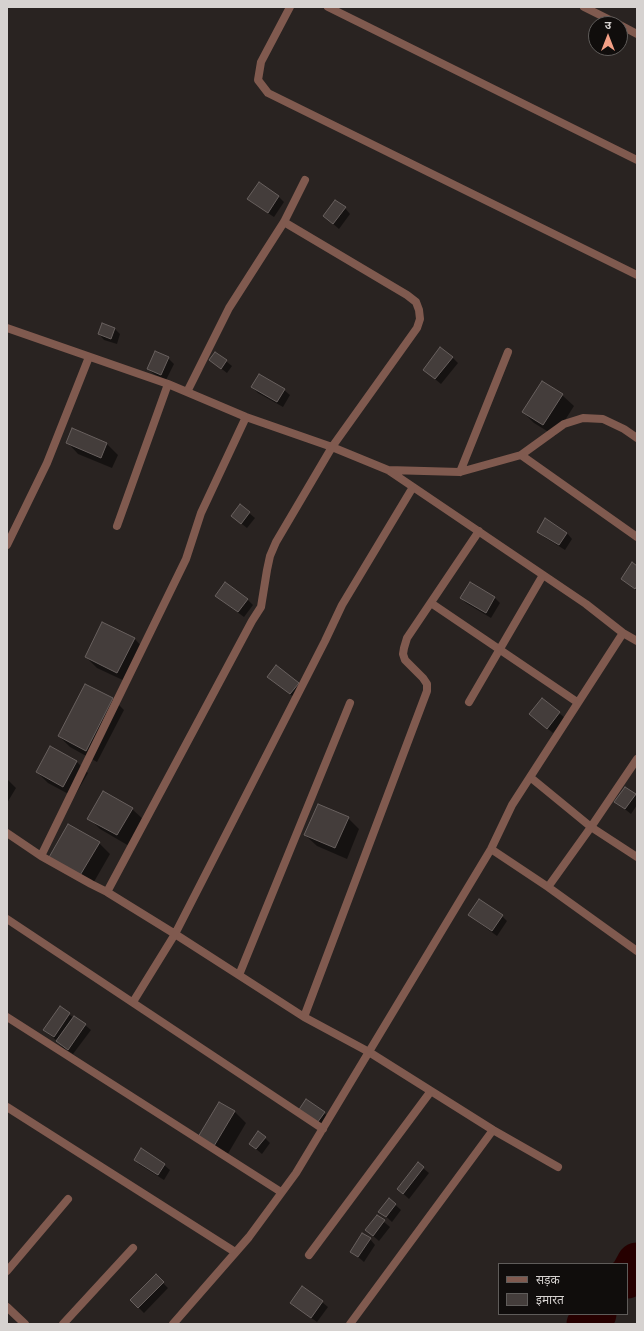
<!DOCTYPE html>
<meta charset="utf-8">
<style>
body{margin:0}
#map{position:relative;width:644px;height:1331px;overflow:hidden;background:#292321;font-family:"Titillium Web","Noto Sans Devanagari",sans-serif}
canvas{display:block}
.frame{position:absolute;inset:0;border:8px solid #d6d2d0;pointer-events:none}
.legend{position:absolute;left:498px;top:1263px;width:130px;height:52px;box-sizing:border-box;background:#100d0c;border:1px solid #5f5c5a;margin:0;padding:5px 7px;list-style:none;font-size:12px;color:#d6d2d0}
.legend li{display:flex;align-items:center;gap:8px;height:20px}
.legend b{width:20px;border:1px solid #5f5c5a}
.north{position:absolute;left:588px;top:16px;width:40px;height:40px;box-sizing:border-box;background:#100d0c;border:1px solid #5f5c5a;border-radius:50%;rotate:0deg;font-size:11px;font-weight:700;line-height:16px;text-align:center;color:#d6d2d0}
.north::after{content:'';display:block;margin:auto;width:14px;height:18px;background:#f39f85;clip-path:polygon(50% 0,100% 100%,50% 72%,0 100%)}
</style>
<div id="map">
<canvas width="644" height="1331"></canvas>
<div class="frame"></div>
<ul class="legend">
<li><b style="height:5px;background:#805a4f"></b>सड़क</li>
<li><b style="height:11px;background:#443d3b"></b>इमारत</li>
</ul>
<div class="north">उ</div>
</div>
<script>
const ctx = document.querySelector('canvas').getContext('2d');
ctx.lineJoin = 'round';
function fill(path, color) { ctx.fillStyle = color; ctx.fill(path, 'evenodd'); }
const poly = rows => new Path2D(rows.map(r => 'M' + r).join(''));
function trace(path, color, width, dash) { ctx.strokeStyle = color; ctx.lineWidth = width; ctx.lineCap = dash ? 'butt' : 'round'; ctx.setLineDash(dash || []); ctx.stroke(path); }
fill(poly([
 [259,184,279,197,284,202,274,217,254,204,249,199],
 [345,208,350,214,339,229,324,216],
 [102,324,115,329,120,334,117,344,104,340,99,334],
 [216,353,232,366,227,373,210,360],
 [452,357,458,363,441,384,424,370],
 [168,358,174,364,166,380,154,374,148,369],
 [542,382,562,395,574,406,555,436,534,423,523,412],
 [252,387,284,390,290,395,283,407,258,393],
 [73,429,107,444,118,455,112,468,78,454,67,442],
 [249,513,255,518,247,528,232,516],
 [546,520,567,533,572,539,565,550,544,537,538,531],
 [637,567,637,591,622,579],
 [470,583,495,598,500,603,491,618,466,603,461,598],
 [216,595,247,599,253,605,244,617,222,601],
 [134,638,145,650,129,683,97,668,86,657],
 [268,677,298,683,304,689,296,699],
 [86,685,113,699,124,710,97,762,70,747,59,736],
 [542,699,565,718,553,733,530,714],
 [51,748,77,762,88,773,74,797,48,783,37,772],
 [7,779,16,788,7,803],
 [635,795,637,797,637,805,631,814,616,802],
 [132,809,144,820,129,846,100,829,89,818],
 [348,818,359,829,347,859,317,846,305,835],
 [99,843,110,854,91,887,60,870],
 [469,915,502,916,507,921,497,936,475,920],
 [60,1008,74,1018,85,1025,91,1030,73,1054,62,1047,57,1041,44,1030],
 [306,1101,324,1113,330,1118,323,1128,300,1111],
 [219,1103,235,1112,246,1123,226,1157,211,1148],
 [265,1138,270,1143,262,1154,250,1144],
 [135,1160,164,1165,170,1170,164,1180,140,1165],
 [418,1164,429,1173,409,1199,398,1189],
 [389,1199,401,1210,392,1222,380,1211],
 [377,1216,390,1227,379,1241,366,1230],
 [370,1239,375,1245,364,1262,351,1251],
 [156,1276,168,1288,144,1313,131,1300],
 [322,1302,328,1307,317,1322,297,1308,291,1303]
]), '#0007');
trace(poly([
 [627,1278,631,1274,637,1263],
 [587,1324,596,1314]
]), '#260000', 41);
const building = poly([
 [259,182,279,196,268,213,247,199,259,182],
 [335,200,346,207,333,224,323,216,335,200],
 [102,323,115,328,111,339,98,334,102,323],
 [440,347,453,357,435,379,423,370,440,347],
 [155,351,169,357,161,375,147,369,155,351],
 [215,352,227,360,221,369,209,360,215,352],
 [259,374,285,389,277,402,251,387,259,374],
 [542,381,563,394,543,425,522,412,542,381],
 [72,428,107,443,101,458,66,443,72,428],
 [240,504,250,512,241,524,231,516,240,504],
 [545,518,567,533,559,545,537,532,545,518],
 [632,562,637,566,637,586,635,589,621,579,632,562],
 [225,582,248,599,238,612,215,596,225,582],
 [470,582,495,597,486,613,460,598,470,582],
 [102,622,135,638,117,673,85,657,102,622],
 [276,665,299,683,290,694,267,677,276,665],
 [85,684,113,698,86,751,58,736,85,684],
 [542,698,560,712,547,729,529,714,542,698],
 [50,746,77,761,63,787,36,772,50,746],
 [625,787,636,794,625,809,614,802,625,787],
 [103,791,133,808,117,835,87,819,103,791],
 [318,804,349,817,335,848,304,835,318,804],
 [68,824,100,842,79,877,48,859,68,824],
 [479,899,503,915,492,931,468,915,479,899],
 [60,1006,70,1013,54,1037,43,1030,60,1006],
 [74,1016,86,1024,68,1050,56,1041,74,1016],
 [306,1099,325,1112,317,1123,298,1111,306,1099],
 [219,1102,235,1111,214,1146,198,1137,219,1102],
 [258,1131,266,1137,256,1149,249,1144,258,1131],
 [141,1148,165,1164,158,1175,134,1160,141,1148],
 [418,1162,424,1167,403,1194,397,1189,418,1162],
 [389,1198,396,1204,386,1217,378,1212,389,1198],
 [377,1215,385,1220,373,1236,365,1230,377,1215],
 [362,1233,371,1238,358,1257,350,1252,362,1233],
 [156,1274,164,1282,138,1308,130,1300,156,1274],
 [302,1286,323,1301,311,1318,290,1303,302,1286]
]);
fill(building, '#443d3b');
trace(building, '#68605e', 1);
trace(poly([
 [290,7,261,62,258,80,268,93,637,275],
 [328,7,637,160],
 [584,7,618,24],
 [620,25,637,34],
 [7,328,168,384,246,417,332,447,388,470,586,604,623,633,637,641],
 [187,392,229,308,284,222,305,180],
 [521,455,637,537],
 [388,470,460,472,521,455,564,424,583,418,603,419,624,429,637,438],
 [460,472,508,352],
 [117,526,168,384],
 [7,545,47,463,89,357],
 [431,603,577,702],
 [469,702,543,575],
 [530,777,591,827,637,857],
 [7,833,41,856,91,884,107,892,175,934,304,1017,369,1052,493,1130,558,1167],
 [491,849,548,887,637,951],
 [41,856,186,559,201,513,246,417],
 [548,887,591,827,637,759],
 [107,892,252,621,261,607,267,570,270,556,276,542,332,447,417,328,420,319,419,310,416,302,407,295,284,222],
 [7,919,323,1129],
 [239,975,350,703],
 [133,1002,175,934,325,641,342,605,413,487],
 [7,1017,281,1192],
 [304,1017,427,691,427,684,423,678,405,660,403,654,404,648,407,638,479,531],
 [7,1107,235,1252],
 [309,1255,431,1091],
 [7,1271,68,1199],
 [7,1307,25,1324],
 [63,1324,133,1248],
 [173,1324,249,1237,296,1173,491,849,512,805,623,633],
 [350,1324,493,1130]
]), '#805a4f', 8);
</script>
